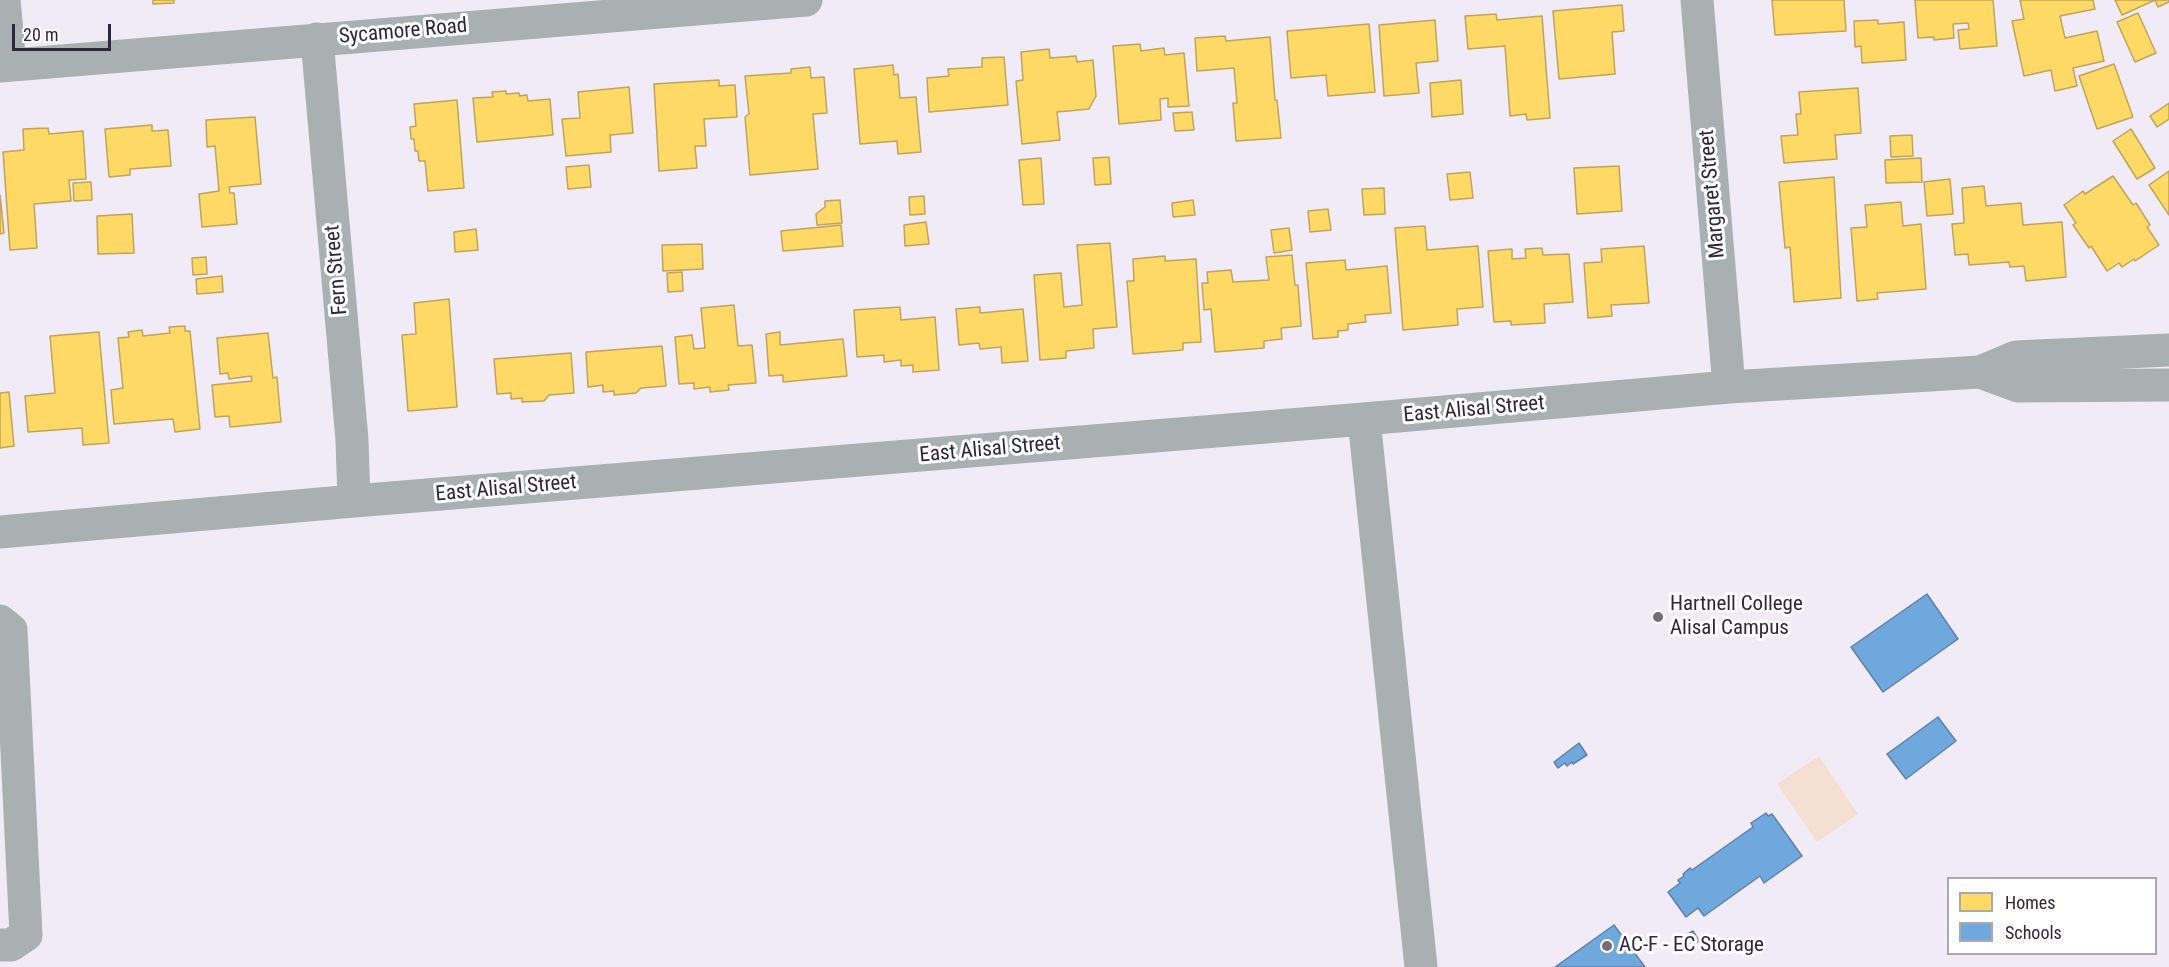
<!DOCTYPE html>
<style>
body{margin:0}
#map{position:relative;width:2169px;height:967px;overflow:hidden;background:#f1ebf8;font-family:"Roboto Condensed",sans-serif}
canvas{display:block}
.legend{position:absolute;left:1947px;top:877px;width:210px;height:78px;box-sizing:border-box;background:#fff;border:2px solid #aca8b1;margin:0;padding:8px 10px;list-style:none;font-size:18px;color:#30263b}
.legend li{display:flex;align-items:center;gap:12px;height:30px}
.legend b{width:30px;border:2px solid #aca8b1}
.scale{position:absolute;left:12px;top:24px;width:99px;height:27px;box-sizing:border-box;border:3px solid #30263b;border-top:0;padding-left:8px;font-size:18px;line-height:21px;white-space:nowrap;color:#30263b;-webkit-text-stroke:4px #fff;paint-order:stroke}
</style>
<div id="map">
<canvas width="2169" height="967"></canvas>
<ul class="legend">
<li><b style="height:16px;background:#ffd966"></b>Homes</li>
<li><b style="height:16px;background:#6fa8dc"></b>Schools</li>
</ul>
<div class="scale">20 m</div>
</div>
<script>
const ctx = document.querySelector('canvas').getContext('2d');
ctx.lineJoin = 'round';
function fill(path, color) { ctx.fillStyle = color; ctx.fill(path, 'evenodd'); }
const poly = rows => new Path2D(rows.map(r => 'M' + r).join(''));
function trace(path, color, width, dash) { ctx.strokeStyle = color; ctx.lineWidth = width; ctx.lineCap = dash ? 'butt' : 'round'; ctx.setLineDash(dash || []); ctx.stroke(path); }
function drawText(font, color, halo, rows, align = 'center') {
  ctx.font = font + ' "Roboto Condensed",sans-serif'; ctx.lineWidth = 6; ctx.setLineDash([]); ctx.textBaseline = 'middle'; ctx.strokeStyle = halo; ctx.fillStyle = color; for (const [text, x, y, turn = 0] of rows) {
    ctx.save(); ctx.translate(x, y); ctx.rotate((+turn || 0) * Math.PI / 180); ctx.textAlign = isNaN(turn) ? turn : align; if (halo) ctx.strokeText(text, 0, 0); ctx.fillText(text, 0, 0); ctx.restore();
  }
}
fill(poly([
 [1819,756,1858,814,1817,842,1777,784]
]), '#f5dfd2');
const homes = poly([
 [153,0,174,0,174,3,153,4,153,0],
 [1772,0,1844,0,1846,31,1775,35,1772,0],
 [1915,0,1993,0,1997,46,1960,49,1958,30,1969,29,1968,23,1953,24,1954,38,1934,40,1934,37,1918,38,1915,0],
 [2020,0,2093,0,2095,9,2060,16,2065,38,2097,31,2104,61,2073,68,2077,86,2055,91,2051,70,2024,76,2012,21,2024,19,2020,0],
 [2115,0,2169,0,2169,2,2158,7,2155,0,2122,15,2115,0],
 [1622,5,1624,31,1612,32,1615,74,1559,79,1553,11,1622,5],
 [2138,13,2156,53,2135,62,2117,22,2138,13],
 [1496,14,1497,20,1542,16,1550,118,1527,120,1526,114,1510,116,1505,46,1468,49,1465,16,1496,14],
 [1435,20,1438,61,1416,63,1419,93,1384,96,1379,25,1435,20],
 [1878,20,1878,24,1904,22,1906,60,1862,63,1861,46,1855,47,1854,21,1878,20],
 [1369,24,1375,92,1328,96,1326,75,1291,78,1287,31,1369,24],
 [1225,36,1226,41,1270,37,1275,100,1277,100,1281,138,1236,141,1233,103,1237,103,1234,68,1197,71,1195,38,1225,36],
 [1140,44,1141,51,1164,48,1165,55,1184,53,1189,106,1168,107,1168,98,1160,99,1161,120,1119,124,1113,46,1140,44],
 [1049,49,1050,58,1076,56,1077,62,1093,60,1096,96,1089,109,1057,112,1060,140,1022,144,1016,81,1023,80,1021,52,1049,49],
 [1004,57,1008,105,929,112,927,78,949,76,948,69,982,67,982,58,1004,57],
 [2114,64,2133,117,2097,129,2079,76,2114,64],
 [893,65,894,75,898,74,900,98,916,97,921,152,898,154,897,141,860,144,854,69,893,65],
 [810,67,811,78,824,77,827,113,813,114,818,169,750,175,745,117,749,114,745,76,791,73,791,69,810,67],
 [719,80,719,86,735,85,737,117,704,119,706,146,695,146,697,168,659,171,654,84,719,80],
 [1461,80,1463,114,1432,117,1430,83,1461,80],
 [629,87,633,133,610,135,611,152,566,156,562,119,580,118,578,92,629,87],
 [1858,88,1861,133,1835,135,1837,159,1784,163,1781,136,1798,135,1796,114,1801,114,1799,92,1858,88],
 [506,91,506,94,519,93,520,96,527,95,528,101,550,99,553,135,477,142,473,98,493,97,492,92,506,91],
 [457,100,464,188,428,191,425,161,419,161,418,151,415,151,414,139,411,139,410,127,416,126,414,104,457,100],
 [2169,103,2169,119,2157,127,2150,116,2169,103],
 [1192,112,1194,130,1175,131,1173,113,1192,112],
 [255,117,261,184,229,187,230,193,234,193,237,224,202,227,199,194,219,191,215,146,207,147,206,120,255,117],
 [152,125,152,131,168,130,171,166,130,169,130,175,109,177,105,129,152,125],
 [48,128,49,134,83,131,86,179,69,180,71,201,34,204,37,248,10,250,3,152,24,150,23,129,48,128],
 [2131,129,2155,168,2137,179,2113,141,2131,129],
 [1912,135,1913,156,1891,157,1890,136,1912,135],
 [1109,157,1111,184,1095,185,1093,158,1109,157],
 [1041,158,1044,204,1023,205,1019,160,1041,158],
 [1921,158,1922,182,1886,183,1885,160,1921,158],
 [589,165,591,187,568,189,566,167,589,165],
 [1619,166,1622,211,1577,214,1574,168,1619,166],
 [2169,171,2169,215,2149,185,2169,171],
 [1470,172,1473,198,1450,200,1447,174,1470,172],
 [2113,176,2133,205,2136,203,2150,225,2147,227,2159,245,2135,261,2134,259,2122,267,2119,263,2107,271,2091,246,2089,248,2073,225,2076,223,2064,205,2083,191,2085,194,2113,176],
 [1834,177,1841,298,1794,302,1790,247,1785,248,1779,182,1834,177],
 [1950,179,1953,214,1927,216,1924,182,1950,179],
 [91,182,92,200,74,201,73,183,91,182],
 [1984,186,1986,206,2021,203,2023,225,2062,222,2066,277,2026,281,2024,266,2010,267,2009,262,1969,265,1968,254,1955,255,1952,224,1964,223,1962,188,1984,186],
 [1384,188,1385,214,1364,215,1362,189,1384,188],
 [0,195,4,233,0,234,0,195],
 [924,196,925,214,910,215,909,197,924,196],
 [840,200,842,223,817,225,816,214,825,207,825,201,840,200],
 [1193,200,1195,215,1173,217,1172,203,1193,200],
 [1901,202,1903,226,1921,224,1926,289,1877,293,1878,299,1857,301,1851,228,1867,227,1865,205,1901,202],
 [1328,209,1331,230,1310,232,1308,211,1328,209],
 [132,214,134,253,98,254,97,216,132,214],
 [926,222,929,244,905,246,904,225,926,222],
 [841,225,843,246,783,251,781,231,841,225],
 [1425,226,1427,250,1478,246,1483,307,1457,309,1458,325,1403,330,1395,228,1425,226],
 [1289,228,1292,250,1274,253,1271,230,1289,228],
 [476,229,478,250,455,252,454,232,476,229],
 [1110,243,1117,327,1093,329,1094,348,1066,351,1066,358,1040,360,1034,275,1061,273,1064,307,1082,305,1077,245,1110,243],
 [702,244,703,269,663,271,662,245,702,244],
 [1644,246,1649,303,1611,305,1612,316,1588,318,1584,263,1602,262,1601,249,1644,246],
 [1542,248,1543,255,1569,254,1573,302,1544,304,1545,323,1511,325,1511,321,1494,322,1488,251,1512,249,1512,259,1526,258,1525,249,1542,248],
 [1292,255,1295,285,1298,285,1301,326,1281,328,1282,339,1264,341,1264,348,1215,352,1211,309,1204,310,1202,283,1208,283,1207,272,1231,270,1233,282,1269,280,1266,257,1292,255],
 [1165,256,1165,261,1196,259,1201,342,1183,343,1183,350,1133,354,1127,281,1134,281,1133,259,1165,256],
 [206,257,207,274,193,275,192,258,206,257],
 [1345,260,1346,270,1387,266,1391,313,1365,315,1366,322,1348,324,1348,330,1338,331,1338,337,1313,339,1306,263,1345,260],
 [682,272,683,291,668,292,667,273,682,272],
 [222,276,223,292,197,294,196,279,222,276],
 [449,299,457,407,408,411,402,335,416,334,414,303,449,299],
 [734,305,738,346,752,345,756,383,728,385,729,390,710,392,710,387,694,389,694,383,679,384,675,337,692,335,694,349,705,348,701,308,734,305],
 [900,307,901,320,935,317,939,370,913,372,913,365,901,366,901,360,884,362,884,355,857,357,854,310,900,307],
 [980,307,980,313,1023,309,1028,361,1002,363,1001,347,980,349,979,343,959,345,956,309,980,307],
 [185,326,185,331,190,331,200,429,175,432,173,419,114,424,111,390,123,388,118,338,129,337,128,332,142,330,143,336,170,333,169,327,185,326],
 [99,332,109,443,83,445,82,428,28,432,25,396,55,393,50,336,99,332],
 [780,332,780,345,843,339,847,376,783,382,783,375,769,376,766,334,780,332],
 [268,333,273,378,277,377,281,422,230,427,229,416,215,417,212,385,252,381,251,376,229,379,228,373,220,374,217,338,268,333],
 [662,346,666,386,641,388,636,393,614,395,614,391,603,392,603,385,588,387,586,352,662,346],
 [571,353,574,393,549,395,544,401,522,402,522,398,511,399,511,393,497,394,494,359,571,353],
 [9,392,14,446,0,448,0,393,9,392]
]);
fill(homes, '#ffd966');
trace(homes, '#c1a359', 1.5);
const schools = poly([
 [1927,594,1958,639,1883,692,1851,647,1927,594],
 [1938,717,1956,741,1906,779,1887,754,1938,717],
 [1579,743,1587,755,1573,764,1572,762,1567,766,1565,763,1558,768,1554,762,1579,743],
 [1766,813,1768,816,1772,814,1802,856,1764,883,1760,876,1704,916,1698,908,1686,917,1668,892,1680,883,1678,880,1684,876,1683,874,1690,868,1692,870,1753,827,1751,823,1766,813],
 [1614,925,1645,967,1555,967,1614,925],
 [1693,931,1699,941,1682,951,1676,941,1693,931]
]);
fill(schools, '#6fa8dc');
trace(schools, '#5c81ac', 1.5);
trace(poly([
 [4,0,10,65],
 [1697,0,1729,387],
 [317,39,352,440,354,501],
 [0,66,806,0],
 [1980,372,2018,386,2169,385],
 [1364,419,1421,967],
 [0,532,354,501,1364,419,1729,387,1980,372,2016,357,2169,350],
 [0,621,11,630,26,935,11,945,0,945]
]), '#a8b0b2', 33);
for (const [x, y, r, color] of [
 [1658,617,6,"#746b7d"],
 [1607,946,6,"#746b7d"]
]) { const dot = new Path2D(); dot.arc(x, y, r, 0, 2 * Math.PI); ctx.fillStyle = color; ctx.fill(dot); trace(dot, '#fff', 2); }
drawText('21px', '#30263b', '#fff', [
 ["Sycamore Road",403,32,-5],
 ["Margaret Street",1713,194,-95],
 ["Fern Street",337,270,-95],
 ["East Alisal Street",1474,410,-5],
 ["East Alisal Street",990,450,-5],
 ["East Alisal Street",506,489,-5]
]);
drawText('21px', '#30263b', '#fff', [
 ["Hartnell College",1670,605],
 ["Alisal Campus",1670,629],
 ["AC-F - EC Storage",1619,946]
], 'left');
</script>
